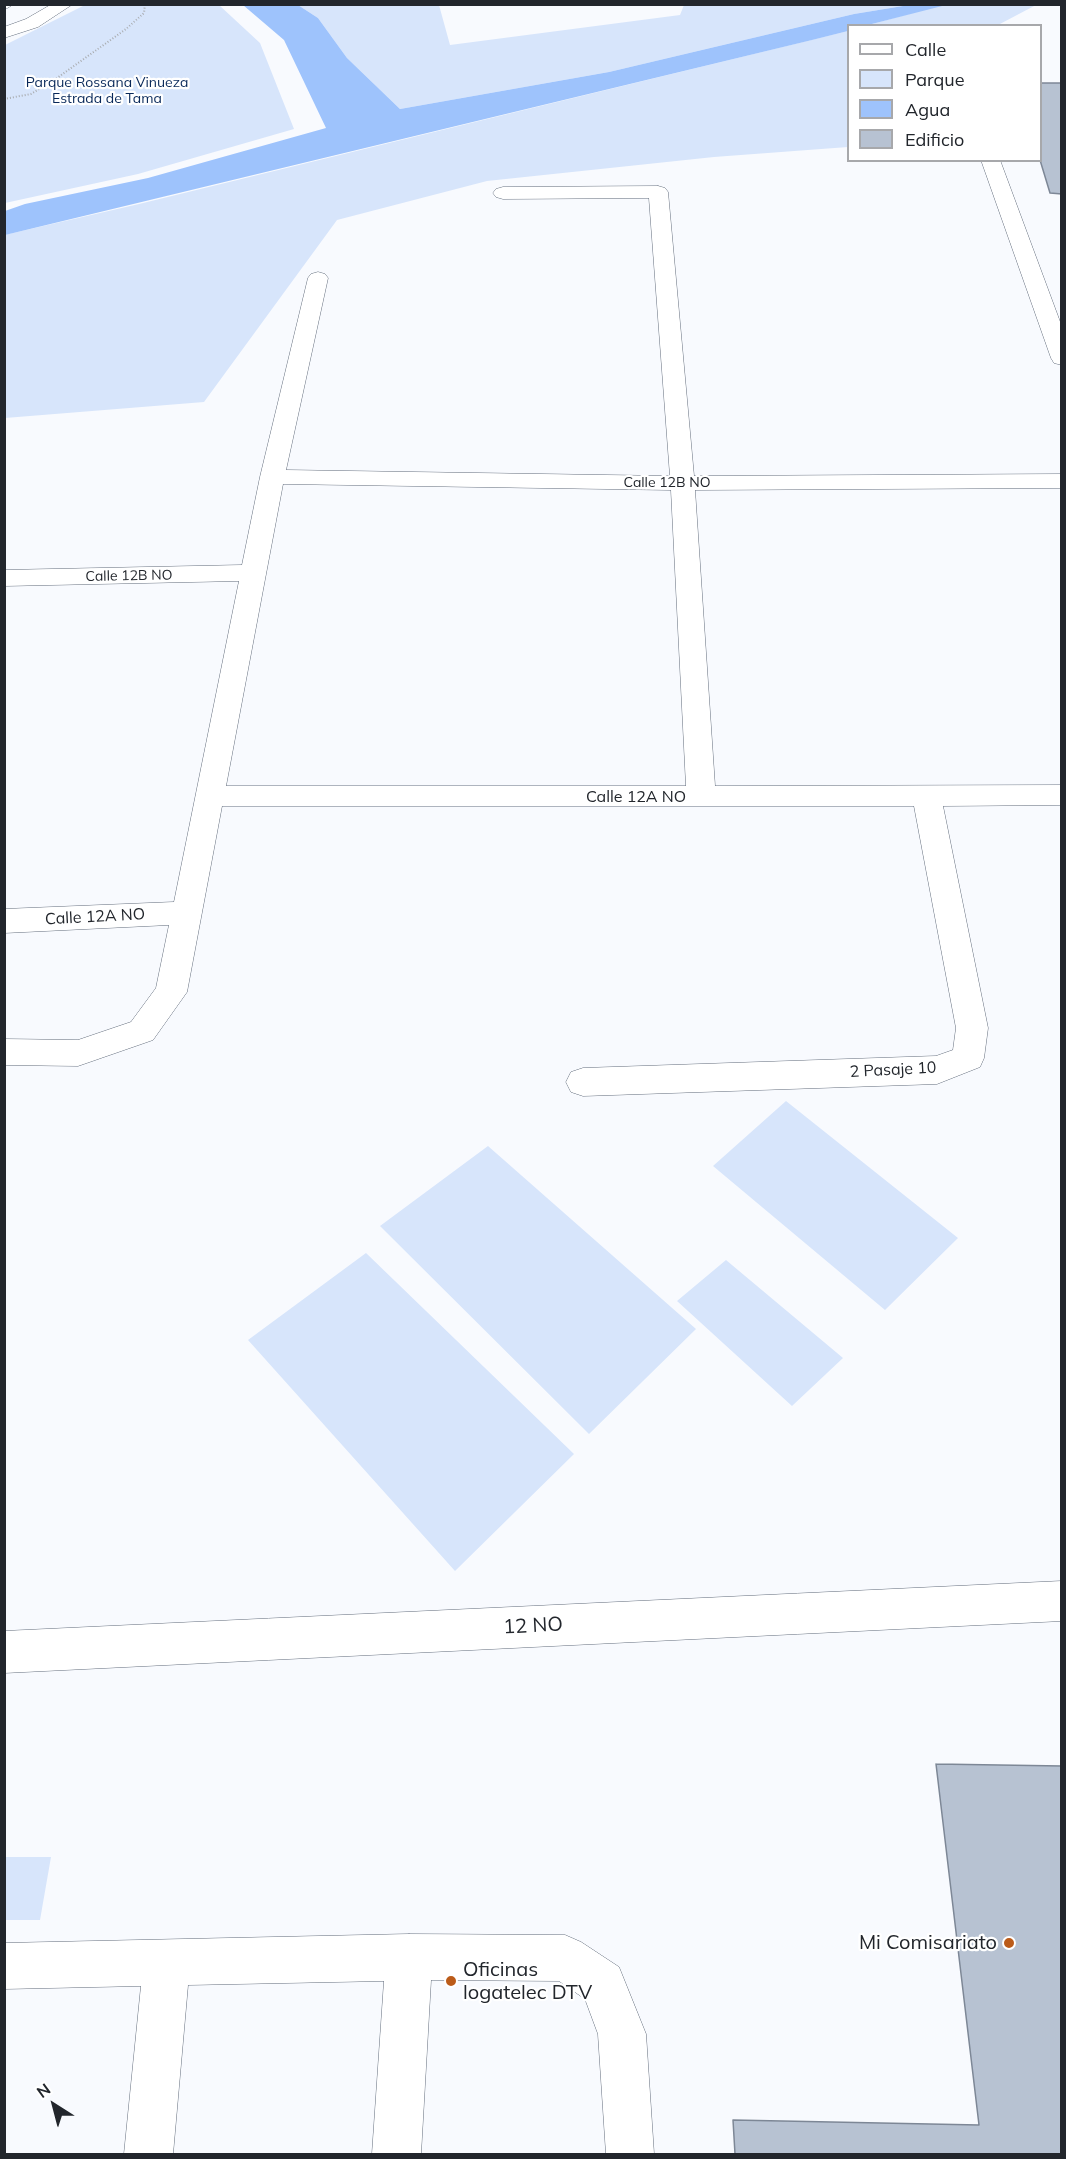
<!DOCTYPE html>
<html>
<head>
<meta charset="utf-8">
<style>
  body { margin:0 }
  #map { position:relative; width:1066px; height:2159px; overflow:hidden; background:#f8fafe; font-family:Mulish,sans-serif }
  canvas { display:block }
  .frame { position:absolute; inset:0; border:6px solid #22262c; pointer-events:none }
  .legend { position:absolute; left:847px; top:24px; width:195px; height:138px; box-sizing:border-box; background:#fff; border:2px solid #a7a8ab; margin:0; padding:8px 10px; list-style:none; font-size:18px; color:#22262c }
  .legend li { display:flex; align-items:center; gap:12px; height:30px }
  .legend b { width:30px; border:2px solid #a7a8ab }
  .north { position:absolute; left:24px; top:2075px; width:60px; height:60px; -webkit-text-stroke:4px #fff; paint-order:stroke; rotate:324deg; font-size:16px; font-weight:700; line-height:24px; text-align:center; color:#22262c }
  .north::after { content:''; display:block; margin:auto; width:21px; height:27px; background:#22262c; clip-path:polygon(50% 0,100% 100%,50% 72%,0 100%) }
</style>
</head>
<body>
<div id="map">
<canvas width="1066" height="2159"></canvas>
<div class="frame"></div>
<ul class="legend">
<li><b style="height:8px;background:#fff"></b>Calle</li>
<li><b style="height:16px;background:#d7e5fb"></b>Parque</li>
<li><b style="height:16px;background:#9ec3fc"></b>Agua</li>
<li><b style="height:16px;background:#b7c2d2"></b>Edificio</li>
</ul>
<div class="north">N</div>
</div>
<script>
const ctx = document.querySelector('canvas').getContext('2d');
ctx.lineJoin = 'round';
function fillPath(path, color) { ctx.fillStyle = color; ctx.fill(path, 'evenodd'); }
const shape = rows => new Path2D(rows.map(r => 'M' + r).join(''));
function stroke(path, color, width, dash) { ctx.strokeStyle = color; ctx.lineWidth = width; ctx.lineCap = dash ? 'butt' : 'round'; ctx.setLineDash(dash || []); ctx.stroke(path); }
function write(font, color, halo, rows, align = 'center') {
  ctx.font = font + ' Mulish,sans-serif'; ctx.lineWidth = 4.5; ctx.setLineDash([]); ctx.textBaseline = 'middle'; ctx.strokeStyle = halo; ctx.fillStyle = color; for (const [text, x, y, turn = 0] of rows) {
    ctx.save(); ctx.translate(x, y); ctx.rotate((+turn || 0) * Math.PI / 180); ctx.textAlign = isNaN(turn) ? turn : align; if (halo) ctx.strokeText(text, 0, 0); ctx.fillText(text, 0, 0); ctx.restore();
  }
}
fillPath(shape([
  [87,4,219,5,260,43,294,129,138,174,5,203,5,45],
  [946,4,1036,4,1036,5,998,25,868,25],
  [298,5,439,5,450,45,680,15,684,5,909,5,854,14,609,72,400,109,347,58,318,18],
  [848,31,848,147,714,157,487,181,337,220,204,402,5,418,4,235,139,204],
  [786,1101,958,1238,885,1310,713,1166],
  [488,1146,696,1329,589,1434,380,1226],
  [366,1253,574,1454,455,1571,248,1340],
  [726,1260,843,1358,792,1406,677,1301],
  [4,1857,51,1857,40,1920,5,1920]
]), '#d7e5fb');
fillPath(shape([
  [243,5,298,5,318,18,347,58,400,109,609,72,854,14,909,5,946,5,868,25,848,26,848,31,812,40,5,235,5,211,25,204,148,178,326,128,284,40]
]), '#9ec3fc');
const building = shape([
  [1040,83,1062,83,1062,194,1050,193,1040,160,1040,83],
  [936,1764,1062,1766,1062,2154,735,2154,733,2120,979,2125,936,1764]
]);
fillPath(building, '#b7c2d2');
stroke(building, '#7d8796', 1.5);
const minor = shape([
  [4,4,14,4,4,10,4,4],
  [52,4,73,4,38,27,4,38,4,27,26,19,52,4],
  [981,160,1000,160,1062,327,1062,365,1054,363,1051,358,981,160],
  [658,186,665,188,668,192,694,476,1062,474,1062,488,695,490,715,786,1062,785,1062,805,943,806,988,1028,984,1058,980,1067,937,1084,583,1096,571,1092,566,1082,571,1072,583,1068,936,1056,953,1050,956,1028,914,806,222,806,187,992,153,1040,78,1066,4,1065,4,1039,78,1040,131,1022,156,988,169,925,4,933,4,909,174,902,239,581,4,586,4,570,242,565,260,477,308,278,311,274,318,272,325,274,328,278,286,470,670,476,649,198,503,199,496,197,493,193,496,189,503,187,658,186],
  [283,484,671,490,686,786,226,786,283,484],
  [1062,1581,1062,1621,4,1673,4,1631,1062,1581],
  [409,1934,565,1935,581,1942,619,1967,646,2034,654,2154,606,2154,598,2034,585,1999,559,1981,431,1980,421,2154,372,2154,384,1981,188,1985,173,2154,124,2154,141,1986,4,1989,4,1943,409,1934]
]);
stroke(minor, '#656f7e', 1);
stroke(shape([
  [4,99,31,94,57,78,126,29,144,13,145,4]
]), '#a9acb0', 2, [1, 2]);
fillPath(minor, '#fff');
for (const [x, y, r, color] of [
  [1009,1943,6,"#bb5b19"],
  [451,1981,6,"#bb5b19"]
]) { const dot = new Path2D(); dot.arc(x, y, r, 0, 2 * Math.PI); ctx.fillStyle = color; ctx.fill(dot); stroke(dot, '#fff', 2); }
write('14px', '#082859', '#fff', [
  ["Parque Rossana Vinueza",107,83],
  ["Estrada de Tama",107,99]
]);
write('14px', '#22262c', '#fff', [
  ["Calle 12B NO",667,483],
  ["Calle 12B NO",129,576,-1]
]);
write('16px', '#22262c', '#fff', [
  ["Calle 12A NO",636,797],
  ["Calle 12A NO",95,917,-3],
  ["2 Pasaje 10",893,1070,-3]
]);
write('20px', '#22262c', '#fff', [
  ["12 NO",533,1626,-3]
]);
write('20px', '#22262c', '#fff', [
  ["Mi Comisariato",997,1943],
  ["Oficinas",463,1970,"left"],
  ["logatelec DTV",463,1993,"left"]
], 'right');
</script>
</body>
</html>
